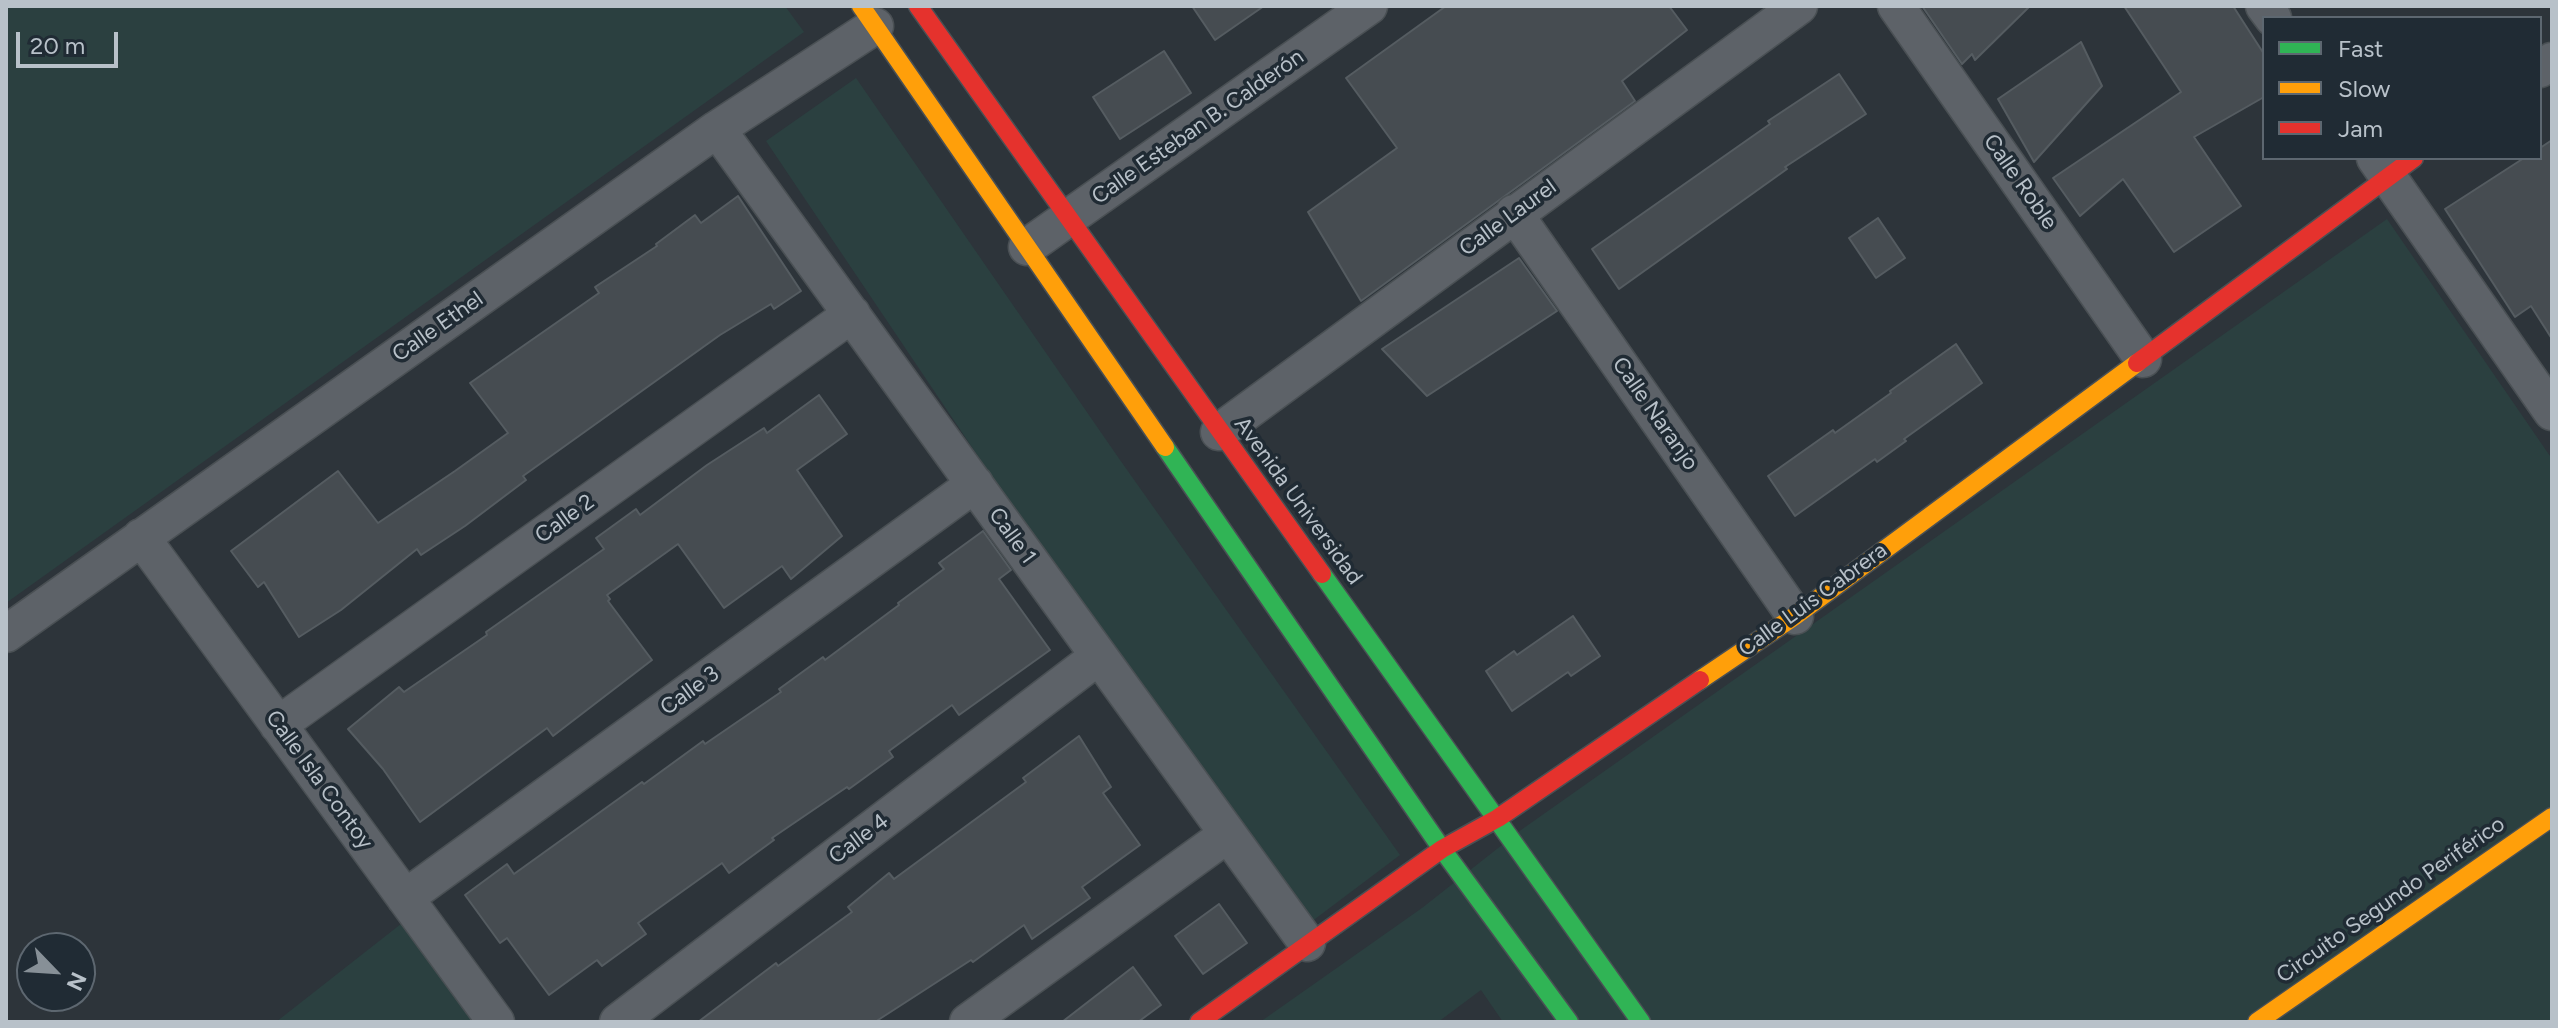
<!DOCTYPE html>
<html>
<head>
<meta charset="utf-8">
<style>
  body { margin:0 }
  #map { position:relative; width:2558px; height:1028px; overflow:hidden; background:#2d343a; font-family:Figtree,sans-serif }
  canvas { display:block }
  .frame { position:absolute; inset:0; border:8px solid #b8c1c9; pointer-events:none }
  .legend { position:absolute; left:2262px; top:16px; width:280px; height:144px; box-sizing:border-box; background:#202b34; border:2px solid #5d6770; margin:0; padding:10px 14px; list-style:none; font-size:24px; color:#b8c1c9 }
  .legend li { display:flex; align-items:center; gap:16px; height:40px }
  .legend b { width:40px; border:2px solid #5d6770 }
  .north { position:absolute; left:16px; top:932px; width:80px; height:80px; box-sizing:border-box; background:#202b34; border:2px solid #5d6770; border-radius:50%; rotate:115deg; font-size:22px; font-weight:700; line-height:32px; text-align:center; color:#b8c1c9 }
  .north::after { content:''; display:block; margin:auto; width:28px; height:36px; background:#879097; clip-path:polygon(50% 0,100% 100%,50% 72%,0 100%) }
  .scale { position:absolute; left:16px; top:32px; width:102px; height:36px; box-sizing:border-box; border:4px solid #b8c1c9; border-top:0; padding-left:10px; font-size:24px; line-height:28px; white-space:nowrap; color:#b8c1c9; -webkit-text-stroke:6px #202b34; paint-order:stroke }
</style>
</head>
<body>
<div id="map">
<canvas width="2558" height="1028"></canvas>
<div class="frame"></div>
<ul class="legend">
<li><b style="height:10px;background:#30b455"></b>Fast</li>
<li><b style="height:10px;background:#ff9f0a"></b>Slow</li>
<li><b style="height:10px;background:#e5322d"></b>Jam</li>
</ul>
<div class="north">N</div>
<div class="scale">20 m</div>
</div>
<script>
const ctx = document.querySelector('canvas').getContext('2d');
ctx.lineJoin = 'round';
function fillPath(path, color) { ctx.fillStyle = color; ctx.fill(path, 'evenodd'); }
const shape = rows => new Path2D(rows.map(r => 'M' + r).join(''));
function stroke(path, color, width, dash) { ctx.strokeStyle = color; ctx.lineWidth = width; ctx.lineCap = dash ? 'butt' : 'round'; ctx.setLineDash(dash || []); ctx.stroke(path); }
function write(font, color, halo, rows, align = 'center') {
  ctx.font = font + ' Figtree,sans-serif'; ctx.lineWidth = 7; ctx.setLineDash([]); ctx.textBaseline = 'middle'; ctx.strokeStyle = halo; ctx.fillStyle = color; for (const [text, x, y, turn = 0] of rows) {
    ctx.save(); ctx.translate(x, y); ctx.rotate((+turn || 0) * Math.PI / 180); ctx.textAlign = isNaN(turn) ? turn : align; if (halo) ctx.strokeText(text, 0, 0); ctx.fillText(text, 0, 0); ctx.restore();
  }
}
fillPath(shape([
  [6,6,785,6,804,32,6,603],
  [856,78,1120,460,1400,855,1311,922,1031,535,766,141],
  [2387,219,2552,459,2552,1022,1503,1022,1481,990,1438,1022,1260,1022,1422,908,1521,830],
  [406,920,480,1022,276,1022]
]), '#2b4040');
const building = shape([
  [1192,6,1264,6,1215,40,1192,6],
  [1446,6,1669,6,1687,30,1622,81,1635,101,1361,301,1308,212,1397,148,1346,78,1446,6],
  [1922,6,2030,6,1975,60,1972,54,1962,64,1922,6],
  [2124,6,2233,6,2264,54,2264,97,2194,137,2241,206,2174,252,2123,179,2080,216,2053,178,2181,92,2124,6],
  [2081,42,2102,86,2034,162,1998,99,2081,42],
  [1164,51,1191,93,1120,139,1093,97,1164,51],
  [1839,74,1866,114,1785,167,1787,169,1619,289,1592,249,1770,124,1768,121,1839,74],
  [2552,140,2552,339,2531,306,2515,317,2445,209,2524,158,2540,158,2540,148,2552,140],
  [738,196,801,291,774,309,771,304,720,335,523,476,526,480,465,526,421,555,417,549,341,610,299,637,264,582,258,587,231,551,338,471,378,523,455,471,508,433,470,383,599,293,595,287,657,246,656,244,695,215,701,223,738,196],
  [1878,218,1905,258,1876,278,1849,238,1878,218],
  [1519,258,1557,311,1427,396,1382,349,1519,258],
  [1956,344,1982,383,1904,439,1906,441,1877,462,1875,459,1795,516,1768,476,1833,430,1835,433,1891,393,1890,391,1956,344],
  [819,395,847,434,797,470,842,536,791,579,782,566,724,608,678,544,607,595,610,599,608,601,652,660,553,736,547,728,420,822,383,769,348,729,399,687,404,692,487,635,486,632,604,549,596,538,636,509,640,515,707,465,764,428,767,433,819,395],
  [983,531,1011,570,999,579,1050,650,959,715,952,705,889,751,893,757,849,789,847,787,772,838,774,840,729,873,722,863,638,923,646,934,602,966,597,960,549,995,507,938,500,943,465,895,507,864,514,874,642,782,644,784,703,741,705,744,781,692,779,689,823,657,825,660,899,605,898,603,944,569,939,563,983,531],
  [1573,616,1600,656,1571,676,1568,672,1512,711,1486,671,1514,651,1517,655,1573,616],
  [1079,736,1111,787,1103,793,1140,845,1082,887,1090,898,1032,939,1024,925,973,962,971,960,875,1022,698,1022,776,963,778,966,852,912,848,907,889,873,894,879,1026,782,1023,778,1079,736],
  [1219,904,1247,943,1203,974,1175,936,1219,904],
  [1133,967,1161,1005,1138,1022,1062,1022,1133,967]
]);
fillPath(building, '#464c51');
stroke(building, '#555c61', 2);
const street = shape([
  [1896,6,2143,359],
  [2264,6,2273,18],
  [2540,69,2552,61],
  [717,129,1307,943],
  [2375,158,2552,412],
  [1514,213,1795,616],
  [1027,247,1369,6],
  [1219,432,1799,6],
  [141,537,496,1022],
  [6,634,717,129,875,26],
  [278,725,852,314],
  [405,898,975,484],
  [618,1022,1099,656],
  [968,1022,1228,834]
]);
const fast = shape([
  [1165,447,1442,849,1569,1022],
  [1322,574,1641,1022]
]);
const slow = shape([
  [861,6,1165,447],
  [1700,680,1795,616,2137,363],
  [2257,1022,2552,817]
]);
const jam = shape([
  [918,6,1322,574],
  [2137,363,2414,158],
  [1199,1022,1442,849,1498,818,1700,680]
]);
stroke(street, '#4a5054', 39);
stroke(fast, '#4a5054', 21);
stroke(slow, '#4a5054', 21);
stroke(jam, '#4a5054', 21);
stroke(street, '#5d6268', 36);
stroke(fast, '#30b455', 18);
stroke(slow, '#ff9f0a', 18);
stroke(jam, '#e5322d', 18);
write('22px', '#b8c1c9', '#202b34', [
  ["Calle Esteban B. Calderón",1198,127,-35],
  ["Calle Roble",2020,182,55],
  ["Calle Laurel",1508,218,-36],
  ["Calle Ethel",438,327,-35],
  ["Calle Naranjo",1655,414,55],
  ["Avenida Universidad",1298,501,54],
  ["Calle 2",565,519,-36],
  ["Calle 1",1012,536,54],
  ["Calle Luis Cabrera",1813,600,-36],
  ["Calle 3",690,691,-36],
  ["Calle Isla Contoy",319,780,54],
  ["Calle 4",859,839,-37],
  ["Circuito Segundo Periférico",2391,900,-35]
]);
</script>
</body>
</html>
